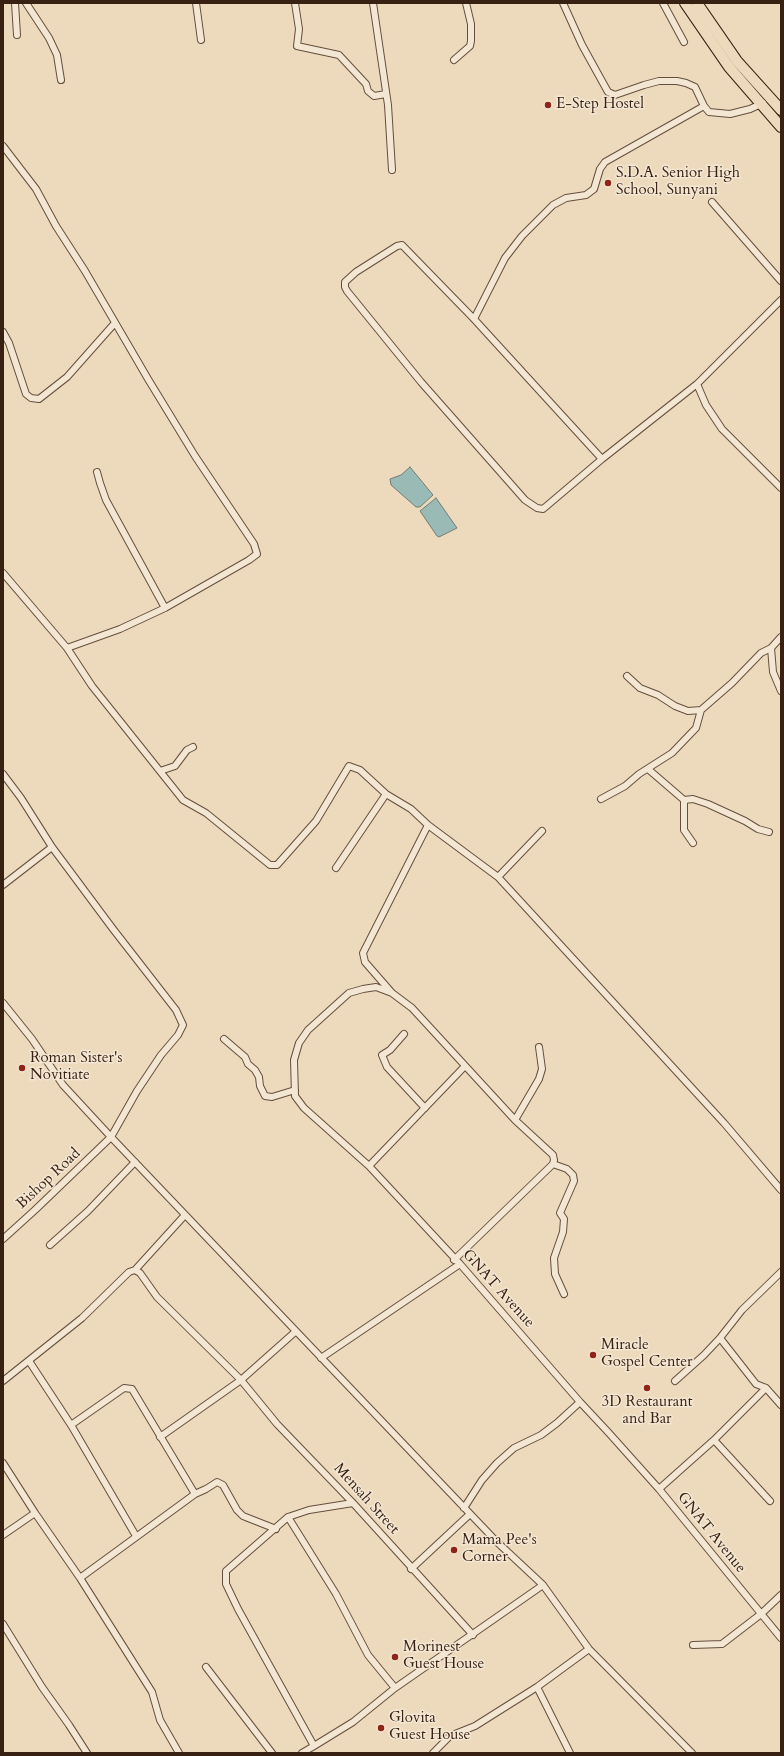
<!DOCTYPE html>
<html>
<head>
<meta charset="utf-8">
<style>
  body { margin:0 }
  #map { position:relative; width:784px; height:1756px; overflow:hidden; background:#eddabd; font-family:Cardo,serif }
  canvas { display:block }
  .frame { position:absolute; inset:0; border:4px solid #382012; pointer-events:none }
</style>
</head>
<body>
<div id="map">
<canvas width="784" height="1756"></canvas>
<div class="frame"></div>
</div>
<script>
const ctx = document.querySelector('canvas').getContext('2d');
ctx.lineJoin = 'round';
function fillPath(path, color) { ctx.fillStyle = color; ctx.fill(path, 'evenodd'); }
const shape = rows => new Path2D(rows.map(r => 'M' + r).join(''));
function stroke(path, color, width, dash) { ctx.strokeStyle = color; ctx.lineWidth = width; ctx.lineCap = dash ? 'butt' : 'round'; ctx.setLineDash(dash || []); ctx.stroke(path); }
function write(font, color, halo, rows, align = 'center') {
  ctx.font = font + ' Cardo,serif'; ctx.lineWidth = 3; ctx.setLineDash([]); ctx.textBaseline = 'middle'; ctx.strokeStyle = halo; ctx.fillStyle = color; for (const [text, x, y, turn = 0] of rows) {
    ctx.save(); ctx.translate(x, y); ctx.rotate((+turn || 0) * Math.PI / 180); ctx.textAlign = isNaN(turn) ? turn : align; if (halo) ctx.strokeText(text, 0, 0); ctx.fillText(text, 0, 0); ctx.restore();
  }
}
const water = shape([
  [410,467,433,495,420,507,416,507,391,485,390,479,401,475,410,467],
  [436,498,457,528,439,537,437,536,420,511,436,498]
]);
fillPath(water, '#9abab6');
stroke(water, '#737c74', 1);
const minor = shape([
  [15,3,17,35],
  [26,3,49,38,57,55,61,80],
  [196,3,201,40],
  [295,3,299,29,297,46,339,55,366,84,368,91,374,96,386,94],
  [373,3,388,105,392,170],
  [563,3,582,45,608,92,615,95,644,85,659,81,677,81,686,83,695,87,704,106,709,112,730,114,750,109,763,103],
  [663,3,684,42],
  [454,60,470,46,471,41,471,24,466,3],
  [3,146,36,189,56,226,85,271,148,379,195,456,254,544,257,554,249,560,165,608,120,629,67,648,3,573],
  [712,202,781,281],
  [781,300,697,384,706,405,722,429,781,488],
  [474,319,505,258,522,236,553,205,566,198,586,195,594,189,600,169,605,162,704,106],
  [3,332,9,343,26,394,31,398,39,399,67,377,114,324],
  [602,459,474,319,402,245,397,246,356,272,345,282,345,287,347,291,421,382,525,500,537,508,543,509,602,459,697,384],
  [97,472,100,483,106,500,165,608],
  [781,637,771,648,773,672,781,691],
  [67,648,92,686,183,800,206,813,270,865,277,865,316,821,349,766,360,770,386,794,411,809,428,825,498,877,724,1123,781,1190],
  [627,676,640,688,658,695,675,706,688,711,701,710],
  [648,769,684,800,684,830,693,843],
  [160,771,175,766,187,750,193,747],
  [3,774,21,798,52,847,113,929,176,1010,183,1025,178,1035,161,1055,137,1091,111,1137,35,1210,3,1239],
  [601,799,625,786,639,774,672,753,696,728,701,710,732,683,761,653,771,648],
  [684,800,693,799,708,804,745,821,758,829,769,832],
  [428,825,363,953,365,962,392,993,412,1008,515,1120,553,1155,554,1160,553,1164,454,1260],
  [336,868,386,794],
  [498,877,542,831],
  [3,885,52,847],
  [392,993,376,987,363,989,349,993,308,1030,299,1043,294,1060,295,1096,304,1108,369,1166,460,1264,580,1402,608,1432,659,1489,781,1638],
  [3,1003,32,1039,63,1085,111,1137,497,1542,543,1585,589,1649,692,1753],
  [404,1034,390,1050,382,1055,387,1067,425,1108],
  [224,1039,245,1057,248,1064,255,1070,259,1077,260,1086,265,1096,272,1097,295,1090],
  [515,1120,539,1079,542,1069,539,1047],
  [553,1164,567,1169,573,1175,574,1181,560,1213,564,1219,563,1232,554,1258,555,1274,564,1294],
  [369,1166,465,1066],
  [50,1245,88,1211,135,1162],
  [135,1270,185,1215],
  [720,1338,756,1384,766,1388,781,1405],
  [321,1358,460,1264],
  [29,1361,71,1425,136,1536],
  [3,1381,82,1318,129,1272,135,1270,140,1273,157,1297,241,1380,277,1424,353,1503,473,1635],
  [675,1381,704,1355,720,1338,742,1310,781,1272],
  [71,1425,124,1388,132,1389,195,1494],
  [160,1437,241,1380,295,1332],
  [714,1440,770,1501],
  [3,1463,35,1513,80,1578,152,1692,160,1720,179,1753],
  [659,1489,714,1440,766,1388],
  [353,1503,309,1510,288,1517,226,1571,226,1584,238,1609,314,1746,353,1722,395,1688,543,1585],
  [464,1508,482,1480,497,1463,514,1448,541,1435,557,1423,580,1402],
  [288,1517,336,1594,368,1655,395,1688],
  [3,1535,35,1513],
  [411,1569,470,1514],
  [80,1578,195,1494,206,1489,217,1482,223,1485,237,1510,243,1516,276,1529],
  [3,1624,42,1687,69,1725,87,1753],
  [693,1645,722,1644,761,1614,781,1595],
  [206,1667,272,1753],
  [537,1687,570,1753],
  [302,1753,314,1746],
  [433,1753,450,1736,475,1726,537,1687,589,1649]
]);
const primary = shape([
  [685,3,729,67,781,127],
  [697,3,737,61,781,110]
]);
stroke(minor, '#654e3d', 8);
stroke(primary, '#382012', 12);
stroke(minor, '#f3e7d4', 6);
stroke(primary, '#eddabd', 10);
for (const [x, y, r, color] of [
  [548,105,4,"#8f2418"],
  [608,183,4,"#8f2418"],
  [22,1068,4,"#8f2418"],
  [593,1355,4,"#8f2418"],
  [647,1388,4,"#8f2418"],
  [454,1550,4,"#8f2418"],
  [395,1657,4,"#8f2418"],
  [381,1728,4,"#8f2418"]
]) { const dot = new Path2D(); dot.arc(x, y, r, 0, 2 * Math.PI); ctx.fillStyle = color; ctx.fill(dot); stroke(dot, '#f3e7d4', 1.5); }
write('15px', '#382012', '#f3e7d4', [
  ["E-Step Hostel",556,105],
  ["S.D.A. Senior High",616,174],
  ["School, Sunyani",616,191],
  ["Roman Sister's",30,1059],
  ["Novitiate",30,1076],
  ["Miracle",601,1346],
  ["Gospel Center",601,1363],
  ["3D Restaurant",647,1403,"center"],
  ["and Bar",647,1420,"center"],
  ["Mama Pee's",462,1541],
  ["Corner",462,1558],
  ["Morinest",403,1648],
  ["Guest House",403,1665],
  ["Glovita",389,1719],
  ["Guest House",389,1736]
], 'left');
write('15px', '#382012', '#f3e7d4', [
  ["Bishop Road",49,1179,-43],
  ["GNAT Avenue",498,1289,48],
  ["Mensah Street",366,1499,48],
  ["GNAT Avenue",711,1533,51]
]);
</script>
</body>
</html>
